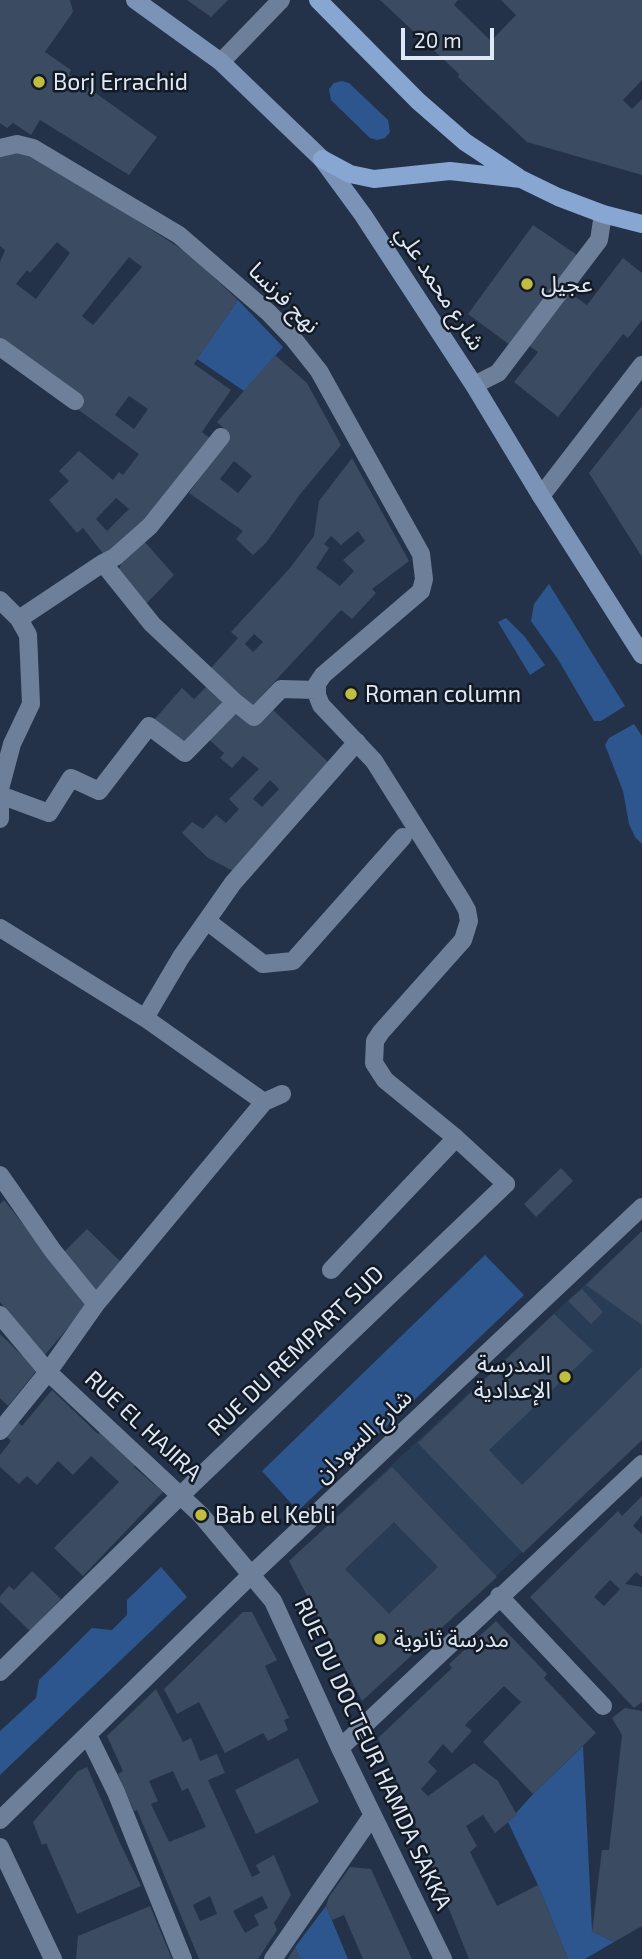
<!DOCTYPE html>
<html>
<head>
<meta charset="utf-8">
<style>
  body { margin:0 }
  #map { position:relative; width:642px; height:1959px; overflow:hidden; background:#233248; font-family:"Exo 2",sans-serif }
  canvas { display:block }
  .scale { position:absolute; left:401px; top:28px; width:93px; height:32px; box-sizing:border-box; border:4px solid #dee8f6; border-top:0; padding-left:9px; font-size:21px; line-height:24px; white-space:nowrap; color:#dee8f6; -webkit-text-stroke:5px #131a23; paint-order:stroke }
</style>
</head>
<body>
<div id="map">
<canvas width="642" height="1959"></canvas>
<div class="scale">20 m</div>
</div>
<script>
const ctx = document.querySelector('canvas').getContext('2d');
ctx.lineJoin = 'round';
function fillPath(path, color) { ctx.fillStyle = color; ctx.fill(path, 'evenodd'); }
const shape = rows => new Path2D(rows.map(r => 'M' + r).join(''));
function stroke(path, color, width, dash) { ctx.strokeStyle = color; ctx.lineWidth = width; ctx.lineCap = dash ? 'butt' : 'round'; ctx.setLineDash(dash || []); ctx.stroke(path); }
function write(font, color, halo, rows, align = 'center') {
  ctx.font = font + ' "Exo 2","Noto Sans Arabic",sans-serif'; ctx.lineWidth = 5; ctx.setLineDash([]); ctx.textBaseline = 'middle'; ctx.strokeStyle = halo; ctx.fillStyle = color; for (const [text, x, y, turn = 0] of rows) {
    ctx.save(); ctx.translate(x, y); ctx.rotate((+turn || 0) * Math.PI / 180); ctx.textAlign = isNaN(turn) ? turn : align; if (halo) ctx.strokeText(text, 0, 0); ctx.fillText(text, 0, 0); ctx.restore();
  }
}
fillPath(shape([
  [642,1231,642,1440,362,1701,289,1561]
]), '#293c56');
fillPath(shape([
  [342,81,349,83,388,120,390,132,385,138,377,140,370,138,331,100,329,89,334,83],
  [238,300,283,347,244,391,197,359],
  [549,584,625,706,601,721,594,721,559,661,531,621,534,604],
  [506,618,525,637,545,665,530,675,498,622],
  [634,724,642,736,642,844,635,837,629,824,623,791,605,745,609,738],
  [485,1255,524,1295,298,1511,262,1471],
  [161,1567,187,1597,0,1775,0,1731,36,1698,39,1680,92,1628,112,1630,127,1615,127,1600],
  [583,1746,592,1931,614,1942,585,1959,568,1959,538,1885,508,1822,533,1794],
  [326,1906,348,1959,300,1959,295,1947]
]), '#2e568e');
fillPath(shape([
  [0,0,70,0,73,12,45,52,71,70,69,74,157,137,129,175,40,120,31,135,13,123,7,128,0,123],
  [187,0,228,0,211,17],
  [380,0,458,0,454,5,491,41,516,15,501,0,642,0,642,80,623,100,632,109,642,99,642,175,527,142,458,77,459,74],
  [17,151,31,152,189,254,238,300,194,364,231,390,202,432,211,439,146,523,105,556,83,528,77,533,49,500,69,481,59,471,79,451,113,480,119,472,123,475,139,454,76,408,83,399,0,338,0,262,5,250,0,246,0,156],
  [57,242,70,253,36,299,16,284,27,270,30,273],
  [129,257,142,267,93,325,82,316],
  [129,396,148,409,134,429,115,415],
  [116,498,129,509,107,531,96,519],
  [533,225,580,257,560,286,587,305,623,258,642,273,642,320,628,338,623,334,558,417,514,382,538,352,519,339,514,348,468,314],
  [275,355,307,383,341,445,301,493,266,543,253,555,236,539,243,531,189,493,230,434,217,422],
  [234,461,252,476,238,493,220,479],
  [642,406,642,557,589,473],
  [352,458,409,561,372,589,376,593,352,619,341,610,252,706,211,668,238,638,231,632,290,568,314,536,319,501],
  [358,531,365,541,343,560,354,571,340,586,316,568,329,548,324,544,331,536,341,545],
  [254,634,263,642,253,652,245,644],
  [144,541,174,575,144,606,118,573,122,561],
  [208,685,227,702,187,741,180,743,154,720,182,688,194,699],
  [271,708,329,763,235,872,208,858,182,833,192,822,203,829,216,815,226,823,239,809,229,799,259,769,243,756,232,768,220,758,224,753,207,738,236,710],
  [270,780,279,789,262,807,253,799],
  [561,1168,573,1181,536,1217,524,1204],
  [4,1200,56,1266,89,1303,43,1357,0,1302,0,1204],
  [87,1229,123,1264,96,1296,62,1254],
  [642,1231,642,1325,586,1285],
  [582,1289,603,1312,591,1324,568,1301],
  [554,1314,593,1351,489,1450,522,1485,642,1367,642,1440,523,1553,418,1443],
  [0,1334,37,1370,8,1406,0,1398],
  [52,1390,98,1434,102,1431,136,1464,134,1467,163,1492,83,1576,54,1548,119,1482,91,1456,73,1475,58,1461,37,1485,27,1476,19,1484,0,1467,0,1455,11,1441,6,1436,18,1422,22,1426],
  [392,1467,497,1577,362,1701,289,1561],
  [394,1522,438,1567,389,1614,345,1569],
  [642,1496,642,1515,633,1526,642,1534,642,1577,636,1572,625,1584,642,1587,642,1702,634,1708,530,1597,618,1511,622,1516],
  [610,1580,620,1589,604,1606,594,1597],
  [32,1571,61,1599,30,1631,0,1602,0,1596,9,1586,14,1590],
  [243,1612,252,1612,277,1660,265,1666,289,1718,284,1720,288,1730,268,1741,263,1733,225,1753,199,1702,177,1714,164,1689],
  [496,1621,547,1674,544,1678,596,1733,533,1794,483,1742,521,1702,504,1686,465,1725,472,1731,452,1753,443,1744,428,1762,437,1771,421,1789,428,1796,474,1763,498,1781,517,1815,495,1833,483,1815,466,1826,477,1846,470,1852,497,1906,538,1885,568,1959,469,1959,407,1804,378,1738,452,1668,449,1664],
  [156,1689,183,1742,191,1738,200,1761,217,1754,225,1773,208,1780,252,1877,260,1873,256,1865,274,1855,291,1895,274,1923,277,1930,258,1959,199,1959,137,1810,134,1811,118,1774,123,1771,107,1736],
  [173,1771,182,1791,188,1788,206,1827,169,1842,151,1804,158,1801,149,1781],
  [210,1896,217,1914,200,1921,193,1905],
  [262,1896,268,1908,254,1915,259,1925,245,1933,233,1911],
  [625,1708,642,1711,642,1926,614,1942,592,1932,602,1850,609,1850,622,1735,612,1718],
  [298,1758,319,1802,256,1834,235,1790],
  [87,1767,120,1843,141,1886,77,1914,46,1843,42,1845,33,1822,78,1771],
  [350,1867,371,1869,412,1959,363,1959,344,1915,332,1920,326,1906,329,1897],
  [150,1906,172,1959,76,1959,78,1936],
  [295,1947,300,1959,288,1959]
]), '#3b4b62');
stroke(shape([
  [474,385,498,373,599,240,603,214],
  [0,1672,181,1495,506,1184]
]), '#6e8099', 18);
stroke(shape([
  [221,62,281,0],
  [0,148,17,144,33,148,179,235,269,313,292,337,319,371,421,554,424,579,421,591,323,675,317,684,317,695,321,705,374,761,462,901,467,910,469,921,463,940,381,1032,375,1041,374,1063,385,1080,456,1138,506,1184],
  [0,347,75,401],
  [541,496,642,365],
  [103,563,152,624,235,702,254,717,281,689,316,690],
  [0,600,19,619,28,635,31,704,12,744,0,789],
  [19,619,103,563,115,557,150,526,221,437],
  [0,795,49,813,71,778,99,791,149,726,185,753,235,702],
  [0,804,0,819],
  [207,921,263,964,293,961,403,837],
  [0,928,145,1018,264,1102,96,1304,48,1372,0,1431],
  [145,1018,181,957,233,883,357,742],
  [264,1102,282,1094],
  [0,1175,53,1251,96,1304],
  [331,1270,456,1138],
  [0,1315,48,1372,201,1515,273,1601,340,1748,443,1959],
  [499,1596,603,1706],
  [88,1735,116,1792,183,1959],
  [340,1748,642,1464],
  [0,1820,251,1575,642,1207],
  [0,1847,53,1959],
  [273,1959,372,1816]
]), '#6e8099', 18);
stroke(shape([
  [135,0,221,62,322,159,363,215,474,385,541,496,642,655]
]), '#7a93b6', 18);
stroke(shape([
  [318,0,418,101,465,142,518,177],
  [322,159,350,174,374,179,450,171,521,179,558,197,603,214,642,224]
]), '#87a6d2', 18);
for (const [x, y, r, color] of [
  [39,82,7,"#c1bd40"],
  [527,284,7,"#c1bd40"],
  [351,694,7,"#c1bd40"],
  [565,1377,7,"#c1bd40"],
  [201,1515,7,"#c1bd40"],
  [380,1639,7,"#c1bd40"]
]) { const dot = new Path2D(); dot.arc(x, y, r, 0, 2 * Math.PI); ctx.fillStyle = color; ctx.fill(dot); stroke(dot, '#131a23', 2.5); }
write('23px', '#dee8f6', '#131a23', [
  ["Borj Errachid",53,82],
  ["عجيل",541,284],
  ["Roman column",365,694],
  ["المدرسة",551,1364,"right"],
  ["الإعدادية",551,1390,"right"],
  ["Bab el Kebli",215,1515],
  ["مدرسة ثانوية",394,1639]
], 'left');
write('23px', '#dee8f6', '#131a23', [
  ["شارع محمد علي",440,288,57],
  ["نهج فرنسا",284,298,45],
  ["RUE DU REMPART SUD",296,1351,-44],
  ["RUE EL HAJIRA",143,1426,43],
  ["شارع السودان",363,1436,-43],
  ["RUE DU DOCTEUR HAMDA SAKKA",373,1754,65]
]);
</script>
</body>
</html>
